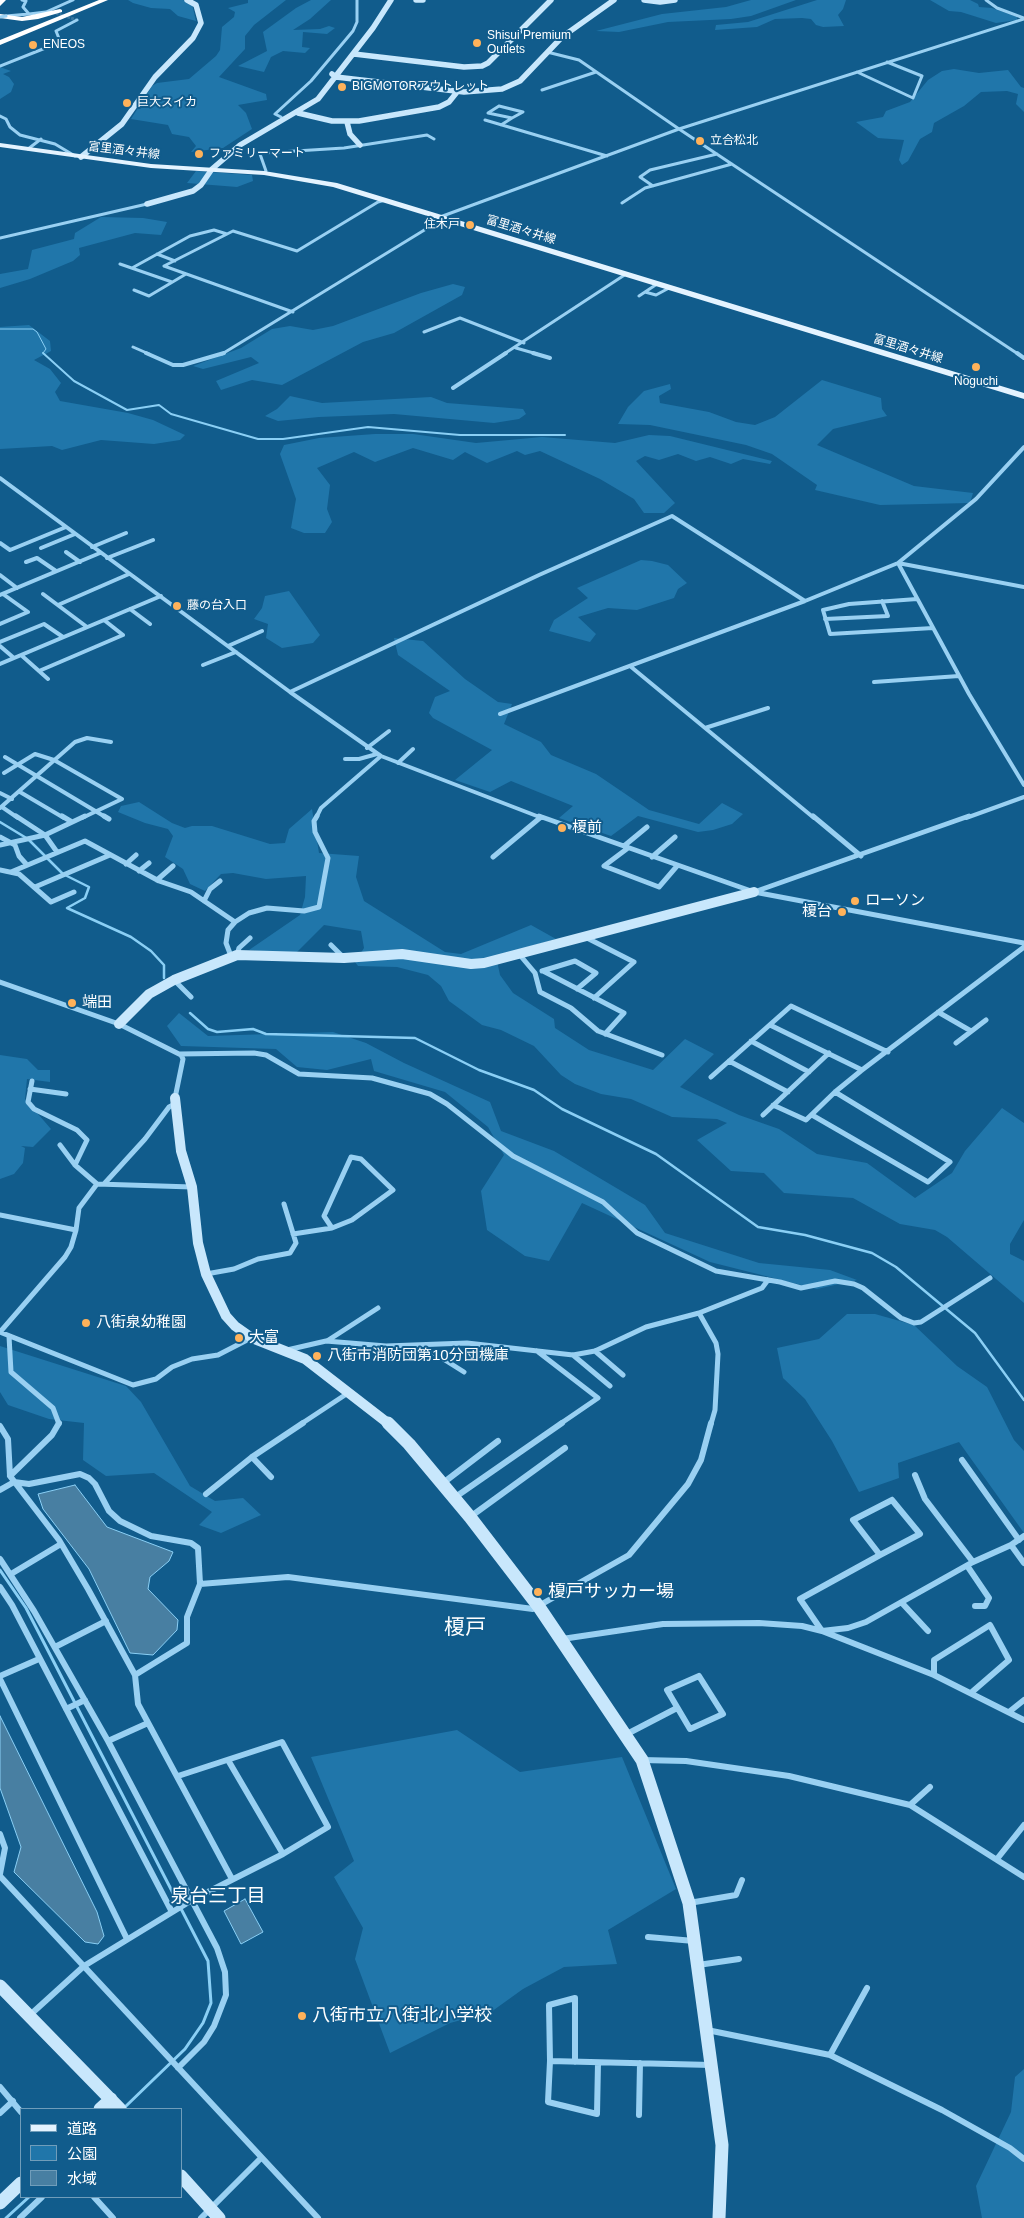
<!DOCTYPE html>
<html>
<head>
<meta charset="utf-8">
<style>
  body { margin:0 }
  #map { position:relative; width:1024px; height:2218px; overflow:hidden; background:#115c8c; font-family:Helvetica,"Noto Sans JP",sans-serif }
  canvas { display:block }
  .legend { position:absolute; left:20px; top:2108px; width:162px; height:90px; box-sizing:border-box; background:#115c8c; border:1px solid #709dba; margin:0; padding:6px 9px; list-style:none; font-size:15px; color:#fff }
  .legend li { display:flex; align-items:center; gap:10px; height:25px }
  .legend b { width:25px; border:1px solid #709dba }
</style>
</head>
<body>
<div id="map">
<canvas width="1024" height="2218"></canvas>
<ul class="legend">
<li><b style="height:6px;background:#e4f3ff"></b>道路</li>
<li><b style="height:14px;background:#2076aa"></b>公園</li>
<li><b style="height:14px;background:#487fa2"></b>水域</li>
</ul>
</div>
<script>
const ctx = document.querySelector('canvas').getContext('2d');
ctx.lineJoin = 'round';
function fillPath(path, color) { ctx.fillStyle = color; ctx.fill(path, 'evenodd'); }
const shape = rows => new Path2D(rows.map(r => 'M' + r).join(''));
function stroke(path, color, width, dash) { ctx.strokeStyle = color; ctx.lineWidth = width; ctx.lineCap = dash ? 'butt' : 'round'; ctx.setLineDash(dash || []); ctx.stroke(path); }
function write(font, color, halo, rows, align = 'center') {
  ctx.font = font + ' Helvetica,"Noto Sans JP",sans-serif'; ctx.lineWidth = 4; ctx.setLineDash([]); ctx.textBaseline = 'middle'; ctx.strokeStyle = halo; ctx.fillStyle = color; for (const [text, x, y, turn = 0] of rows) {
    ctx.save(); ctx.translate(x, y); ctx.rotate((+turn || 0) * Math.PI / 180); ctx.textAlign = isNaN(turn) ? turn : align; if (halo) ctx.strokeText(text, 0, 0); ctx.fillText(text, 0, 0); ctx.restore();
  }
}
fillPath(shape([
  [128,0,183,0,192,4,196,21,178,16,170,9,151,8,133,3],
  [248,0,286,0,254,25,245,36,245,49,219,77,266,94,267,100,238,105,246,113,252,129,223,148,191,152,196,146,189,137,172,134,168,125,131,119,152,86,157,83,189,79,216,56,220,50,222,27,234,17,235,12,228,8,248,3],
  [311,0,331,0,310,19,293,30,320,29,329,26,335,28,327,34,303,32,302,47,310,48,305,53,283,51,271,57,264,72,238,66,267,51,263,32,296,8],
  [751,0,796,0,751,16,731,19,668,22,619,32,596,31,662,14,726,7],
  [817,0,846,0,843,9,838,15,844,26,823,27,816,25,811,19,802,18,775,19,757,27,715,30,716,25,748,22],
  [930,0,970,0,978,4,979,7,992,8,1017,17,1017,20,996,23,961,12,949,11],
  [0,67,11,71,3,74,9,77,14,84,11,92,0,99],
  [954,69,979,73,1008,70,1021,87,1024,88,1024,112,1016,104,1018,94,1007,91,981,92,964,106,934,123,932,132,920,139,908,161,902,165,899,160,904,140,878,138,856,122,883,117,886,111,910,102,928,80,942,71],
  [196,171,252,175,253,181,237,187,187,183],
  [101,217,143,218,167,222,161,235,135,233,79,248,80,255,73,261,30,279,0,288,0,274,28,269,32,250,74,239,75,233],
  [453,284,465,287,462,295,394,333,363,342,282,385,252,380,221,390,216,381,259,363,251,357,203,369,193,366,241,348,272,329,290,326,313,330,333,326,421,293],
  [29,325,50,341,51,351,34,360,50,369,61,383,55,392,60,401,128,413,153,420,185,435,180,440,154,444,101,440,62,450,52,446,0,449,0,327],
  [822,380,881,398,882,409,887,416,833,429,817,445,914,486,973,493,970,503,880,505,815,490,817,485,772,454,746,445,650,425,618,424,628,407,644,391,670,384,671,389,659,396,660,403,709,412,736,422,755,425,775,417],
  [290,396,322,403,431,397,447,403,523,409,526,414,519,419,494,423,394,414,319,417,278,421,265,416,277,409],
  [375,434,413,434,476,443,542,437,615,443,649,435,670,436,772,461,770,464,743,459,731,464,710,457,696,461,678,454,659,460,645,456,636,461,675,503,664,513,644,513,634,499,600,479,540,451,525,455,517,451,487,463,465,452,453,460,413,448,375,462,354,452,317,468,330,485,327,509,332,522,325,533,304,533,291,528,296,499,280,454,284,445,319,438],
  [641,560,652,561,668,565,687,583,678,589,674,598,637,610,608,608,578,617,596,634,590,642,549,631,554,620,588,598,577,588],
  [289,591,320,635,313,643,282,648,266,638,268,624,254,619,262,608,265,596],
  [394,638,423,641,465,679,498,702,512,704,504,724,541,742,551,755,596,774,649,810,699,824,722,803,743,814,732,824,713,830,698,832,638,816,611,836,559,818,573,806,511,781,490,792,455,780,492,750,433,718,429,713,435,697,450,691,398,655],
  [139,802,172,823,185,828,192,826,212,826,270,844,285,843,289,829,312,809,319,853,359,856,356,877,364,901,445,952,461,954,531,925,556,939,496,956,500,975,513,993,554,1019,555,1028,589,1050,653,1070,685,1039,714,1054,680,1087,739,1115,779,1129,817,1154,867,1163,915,1198,952,1173,965,1151,1002,1108,1024,1123,1024,1220,1010,1244,1010,1254,1024,1261,1024,1303,947,1237,935,1230,900,1224,853,1198,784,1193,764,1173,731,1171,697,1140,727,1123,717,1119,672,1117,631,1099,601,1094,575,1084,561,1075,534,1046,501,1030,482,1025,449,1001,441,986,428,975,397,967,358,966,355,962,364,948,361,931,324,925,295,954,249,950,300,915,305,897,306,876,266,879,233,873,221,874,205,891,190,884,183,869,165,857,173,836,168,829,145,823,118,812,121,806],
  [179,1013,208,1036,333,1032,366,1043,404,1063,490,1102,501,1131,554,1151,645,1205,665,1233,759,1263,830,1270,857,1280,817,1289,710,1262,582,1203,549,1261,525,1256,487,1230,481,1191,504,1155,488,1127,445,1092,374,1071,371,1059,327,1070,297,1067,276,1049,181,1046,167,1026],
  [0,1055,27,1059,38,1070,50,1070,50,1082,27,1079,25,1099,51,1129,33,1147,21,1146,25,1148,23,1163,14,1174,0,1179],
  [847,1314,875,1314,914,1325,957,1366,987,1387,1014,1440,1024,1451,1024,1533,959,1442,898,1463,899,1478,859,1492,832,1441,805,1399,783,1378,777,1348,819,1339],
  [0,1346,126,1386,141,1402,190,1486,215,1501,243,1498,261,1515,221,1533,199,1525,212,1512,154,1473,106,1476,83,1460,84,1423,49,1419,8,1405,0,1392],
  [457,1730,520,1772,622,1757,676,1889,608,1930,617,1964,564,1967,523,1989,491,2012,450,2023,390,2053,355,1959,363,1928,334,1877,354,1861,311,1757],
  [1024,2069,1024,2218,982,2218,976,2186,1011,2112,1015,2077]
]), '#2076aa');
const water = shape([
  [75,1485,107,1527,173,1552,169,1561,150,1577,148,1589,178,1620,177,1630,153,1655,130,1653,89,1569,43,1509,38,1494,75,1485],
  [0,1716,97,1912,104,1936,98,1944,85,1942,14,1872,21,1847,0,1788,0,1716],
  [245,1899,263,1932,241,1944,224,1911,245,1899]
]);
fillPath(water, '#487fa2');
stroke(water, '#8acff5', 1);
stroke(shape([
  [0,329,33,329,37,332,46,349,43,353,44,354]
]), '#8acff5', 1);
stroke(shape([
  [43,353,74,381,127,410,159,405,171,414,258,439,283,439,368,427,460,435,565,435]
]), '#8acff5', 2);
stroke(shape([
  [0,822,28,839,63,874,89,887,85,898,67,908,131,937,151,951,164,965,164,978],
  [190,1013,208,1029,217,1032,253,1029,266,1034,415,1038,479,1070,534,1090,562,1109,656,1154,758,1227,805,1235,872,1253,896,1267,975,1333,1024,1400]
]), '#8acff5', 2.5);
stroke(shape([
  [0,1570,26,1608,208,1961,211,2003,203,2023,185,2049,125,2107],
  [6,2218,29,2197]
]), '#8acff5', 3);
stroke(shape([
  [52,12,77,20]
]), '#35749d', 3, [3, 1]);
stroke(shape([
  [22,0,26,1,23,7,29,14,46,12,73,0],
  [986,0,997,8,1024,18],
  [6,16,29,14],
  [547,52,579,60,679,129,1018,354],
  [0,66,58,43,60,41,56,31,77,20],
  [857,72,913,98,922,76,887,62],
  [542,90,596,72],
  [499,106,523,112,512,118,488,113,499,106],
  [0,116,6,119,10,127,20,135,55,144,75,156],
  [281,117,275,114,311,81,353,31,357,22,357,0],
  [485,120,607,156],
  [501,125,512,118],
  [28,149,41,139],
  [264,173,266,171,260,154,263,153,344,148,427,135,434,139],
  [653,186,640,177,650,170,717,154],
  [622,203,645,188,732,164],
  [440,217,679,129,1024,19],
  [0,238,147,204],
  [157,254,175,261],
  [120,264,172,282],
  [164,266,233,231,297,251,378,202,385,200],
  [164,266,293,312],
  [132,268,190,236,214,230,227,234],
  [134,290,149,296,186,274],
  [645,292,656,295,669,288],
  [639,296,657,284],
  [424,332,460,318,524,343],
  [133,347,149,354],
  [516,348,537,354],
  [222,354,444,218],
  [504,354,626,274]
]), '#99d0f2', 3);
stroke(shape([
  [146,353,173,365,183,365,224,353],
  [533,353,550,358],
  [1017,353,1024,358],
  [453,388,506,353],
  [0,478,290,692,381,756,542,818],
  [0,543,10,550,66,527],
  [92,547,126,533],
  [41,548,75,534],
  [66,552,80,562],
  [107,558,153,540],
  [26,562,37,558,56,571],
  [898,563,969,694,1024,785],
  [898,563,1024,587],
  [0,575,17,588],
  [43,594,87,627],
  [0,595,100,553],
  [917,599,849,604,823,610,830,634,933,628],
  [58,605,129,574],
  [130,609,150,624],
  [825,619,888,616,882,601],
  [0,624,28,612,3,594],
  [0,642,44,624,63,637],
  [0,646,14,658],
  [228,646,262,631],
  [21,655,48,679],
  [0,664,161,596],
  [203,665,236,652],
  [630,666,814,818],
  [39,671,123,635,104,620],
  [874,682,959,676],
  [290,692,539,575,672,516,805,601],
  [500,714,805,601,898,563,976,499,1024,447],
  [705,728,768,708],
  [367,748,389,731],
  [5,757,107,818],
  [345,759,359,759,377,754],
  [398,763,413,749],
  [4,773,35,754,54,760,122,799,82,818],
  [20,792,64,818],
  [0,793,12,799],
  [2,807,18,818],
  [0,808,75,742,87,738,111,742],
  [316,818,321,808,381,756],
  [966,818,1024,797]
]), '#99d0f2', 4);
stroke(shape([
  [16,816,45,835,57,852],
  [62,816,72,822],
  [104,816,109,819],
  [539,816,754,892,1024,943],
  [813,816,861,856],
  [0,837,15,845,19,856,27,865],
  [0,845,45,835,85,816],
  [624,846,647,827],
  [628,848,604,866,659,887,677,866],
  [493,857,541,817],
  [652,857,675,837],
  [126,864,136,855],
  [0,870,19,874,51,902,74,892],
  [139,871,149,863],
  [11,872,85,841,159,881,191,892,235,922],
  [157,880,173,866],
  [35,887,110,855],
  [754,892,969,816],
  [204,901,210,889,220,881],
  [585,937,634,962,594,998],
  [331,945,344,958],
  [519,954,535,973,540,992,571,1008,598,1031,662,1055],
  [237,955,239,948,250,938],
  [231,956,226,943,228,930,235,922,249,913,267,908,304,911,319,907,328,858,315,832,314,821,317,816],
  [542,971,575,961,596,973,577,989],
  [543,971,624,1013,605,1034],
  [174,980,191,997],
  [0,982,119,1024,181,1055,183,1059,175,1098],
  [938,1012,971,1031],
  [770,1025,862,1070],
  [751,1041,809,1072],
  [956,1043,986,1020],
  [179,1054,254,1053,266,1055,299,1074,372,1078,430,1094,447,1104,513,1156,603,1202,637,1233,716,1271,780,1282,801,1288,835,1281,854,1284,863,1288,901,1318,914,1323,921,1322,990,1278],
  [729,1061,788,1092],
  [711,1077,791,1006,888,1052],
  [32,1081,28,1102,34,1109,77,1130,87,1140,75,1165],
  [30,1089,66,1094],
  [773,1105,806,1120,835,1092,862,1070,1024,947],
  [763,1115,829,1053],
  [812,1115,928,1182,950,1162,835,1092],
  [60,1145,75,1165,97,1184],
  [351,1157,361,1159,393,1190,352,1220,332,1228,324,1216,351,1157],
  [104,1184,145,1139,169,1107,175,1104],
  [0,1215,76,1230],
  [293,1234,332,1228],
  [206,1274,234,1269,258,1259,290,1253,296,1243,284,1204],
  [699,1313,716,1343,718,1354,715,1410,711,1424],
  [0,1332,65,1257,71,1247,76,1230,79,1208,97,1184,192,1187],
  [0,1332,133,1385,156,1379,172,1367,192,1359,218,1355,251,1338],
  [9,1336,11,1372,53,1408,59,1424],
  [327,1341,378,1308],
  [421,1345,464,1372],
  [287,1350,326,1341,386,1346,467,1343,573,1355,595,1351,646,1327,699,1313,762,1288,768,1280],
  [537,1351,598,1398,560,1424],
  [595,1351,623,1375],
  [573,1355,610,1386],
  [301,1424,348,1393]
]), '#99d0f2', 5);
stroke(shape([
  [0,1426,8,1439,10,1476,59,1540,88,1589,135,1675,138,1704,232,1879],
  [252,1457,271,1477],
  [962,1460,1019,1540],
  [915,1475,925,1499,973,1562],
  [10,1476,52,1435,59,1423],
  [443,1483,498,1441],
  [0,1490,14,1482,29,1484,80,1474,89,1478,95,1484,109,1511,120,1521,151,1536,191,1543,198,1548,200,1584,187,1617,187,1643,135,1675],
  [206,1494,252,1457,303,1423],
  [454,1498,562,1423],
  [892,1500,920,1534,880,1555,853,1520,892,1500],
  [470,1517,565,1448],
  [1011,1545,1024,1563],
  [880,1555,800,1599,822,1631,848,1628,866,1622,973,1562,1011,1545,1024,1536],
  [0,1559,34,1611,108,1741,217,1948,225,1972,226,1995,214,2026,204,2042,178,2068],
  [968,1567,989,1598,985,1606,975,1606],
  [11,1574,61,1544],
  [200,1584,288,1577,533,1609,629,1555,688,1484,701,1460,711,1423],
  [0,1587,12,1605,172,1912],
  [902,1603,928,1631],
  [562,1639,663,1624,759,1623,802,1626,822,1631,934,1675,1024,1720],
  [55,1647,106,1621],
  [934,1675,934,1660,990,1625,1009,1660,972,1692],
  [0,1676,39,1659],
  [699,1676,723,1714,690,1729,667,1690,699,1676],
  [0,1679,127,1939],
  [66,1709,85,1700],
  [1009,1712,1024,1700],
  [627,1734,677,1708],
  [108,1741,148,1723],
  [228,1760,283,1854],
  [642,1760,686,1761,789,1776,910,1805,1024,1877],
  [910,1805,930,1787],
  [0,1834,5,1848,0,1874],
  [997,1859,1024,1825],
  [0,1876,318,2218],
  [689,1903,736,1895,742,1880],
  [648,1937,694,1941],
  [698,1965,739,1959],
  [30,2015,84,1966,192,1900,283,1854,328,1827,282,1742,178,1776],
  [707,2030,830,2055,942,2110,1010,2148,1024,2159],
  [830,2055,867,1988],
  [550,2061,711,2065],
  [575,2062,575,1998,549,2005,550,2061,548,2102,597,2114,598,2063],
  [0,2087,21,2112],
  [0,2113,13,2101],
  [639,2115,640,2063],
  [94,2197,113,2218],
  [20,2218,42,2197],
  [201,2218,261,2158]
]), '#99d0f2', 6);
stroke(shape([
  [416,0,423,0],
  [644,0,660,2,675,0],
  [354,54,464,67,482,66,488,63,551,0],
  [332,74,336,77,464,92,502,89,520,81,562,37,614,0],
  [298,113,332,121,359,121,439,107,449,102,457,92],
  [347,122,350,134,360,145],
  [81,157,122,124,155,77,193,38,201,23,196,5,187,0],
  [147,204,193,191,201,185,212,169,240,145,318,99,373,28,391,0]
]), '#c8e7fc', 5.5);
stroke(shape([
  [119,1024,149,994,174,980,237,955,344,958,402,954,471,964,484,963,754,892],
  [175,1098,181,1151,192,1187,198,1243,206,1274,226,1316,235,1326,252,1338,305,1359,389,1424]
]), '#c8e7fc', 10);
stroke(shape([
  [388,1423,409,1444,470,1517,539,1607,642,1760,689,1903,722,2145,719,2218],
  [0,1986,120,2109],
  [100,2109,111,2099],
  [181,2176,219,2218],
  [0,2203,21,2183]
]), '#c8e7fc', 13);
fillPath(shape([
  [0,143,151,164,264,171,337,183,1024,393,1024,399,333,187,264,175,151,168,0,147,0,143]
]), '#e4f3ff');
fillPath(shape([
  [0,0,6,0,0,6,0,0],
  [99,0,108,0,0,45,0,40,99,0],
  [60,9,62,10,62,12,38,19,22,21,0,18,0,14,22,17,60,9]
]), '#fff');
stroke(shape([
  [0,17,6,16]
]), '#99d0f2', 3);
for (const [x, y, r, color] of [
  [477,43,5,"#ffb25a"],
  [33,45,5,"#ffb25a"],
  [342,87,5,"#ffb25a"],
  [127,103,5,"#ffb25a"],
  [700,141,5,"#ffb25a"],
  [199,154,5,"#ffb25a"],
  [470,225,5,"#ffb25a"],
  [976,367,5,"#ffb25a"],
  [177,606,5,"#ffb25a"],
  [562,828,5,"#ffb25a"],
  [855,901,5,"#ffb25a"],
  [842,912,5,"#ffb25a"],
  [72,1003,5,"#ffb25a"],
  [86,1323,5,"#ffb25a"],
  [239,1338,5,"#ffb25a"],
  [317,1356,5,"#ffb25a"],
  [538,1592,5,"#ffb25a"],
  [302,2016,5,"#ffb25a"]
]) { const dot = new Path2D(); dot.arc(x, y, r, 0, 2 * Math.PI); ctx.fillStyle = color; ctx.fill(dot); stroke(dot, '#115c8c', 2); }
write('12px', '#fff', '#115c8c', [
  ["Shisui Premium",487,36],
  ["Outlets",487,50],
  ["ENEOS",43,45],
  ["BIGMOTORアウトレット",352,87],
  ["巨大スイカ",137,103],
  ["立合松北",710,141],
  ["ファミリーマート",209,154],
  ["住木戸",460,225,"right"],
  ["Noguchi",976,382,"center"],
  ["藤の台入口",187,606]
], 'left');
write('12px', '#fff', '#115c8c', [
  ["富里酒々井線",124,151,7],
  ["富里酒々井線",521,230,17],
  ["富里酒々井線",908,349,17]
]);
write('15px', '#fff', '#115c8c', [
  ["榎前",572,828],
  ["ローソン",865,901],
  ["榎台",832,912,"right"],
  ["端田",82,1003],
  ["八街泉幼稚園",96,1323],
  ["大富",249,1338],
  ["八街市消防団第10分団機庫",327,1356]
], 'left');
write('18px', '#fff', '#115c8c', [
  ["榎戸サッカー場",548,1592],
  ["八街市立八街北小学校",312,2016]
], 'left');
write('19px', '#fff', '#115c8c', [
  ["泉台三丁目",218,1897]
]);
write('21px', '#fff', '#115c8c', [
  ["榎戸",465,1628]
]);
</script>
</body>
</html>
